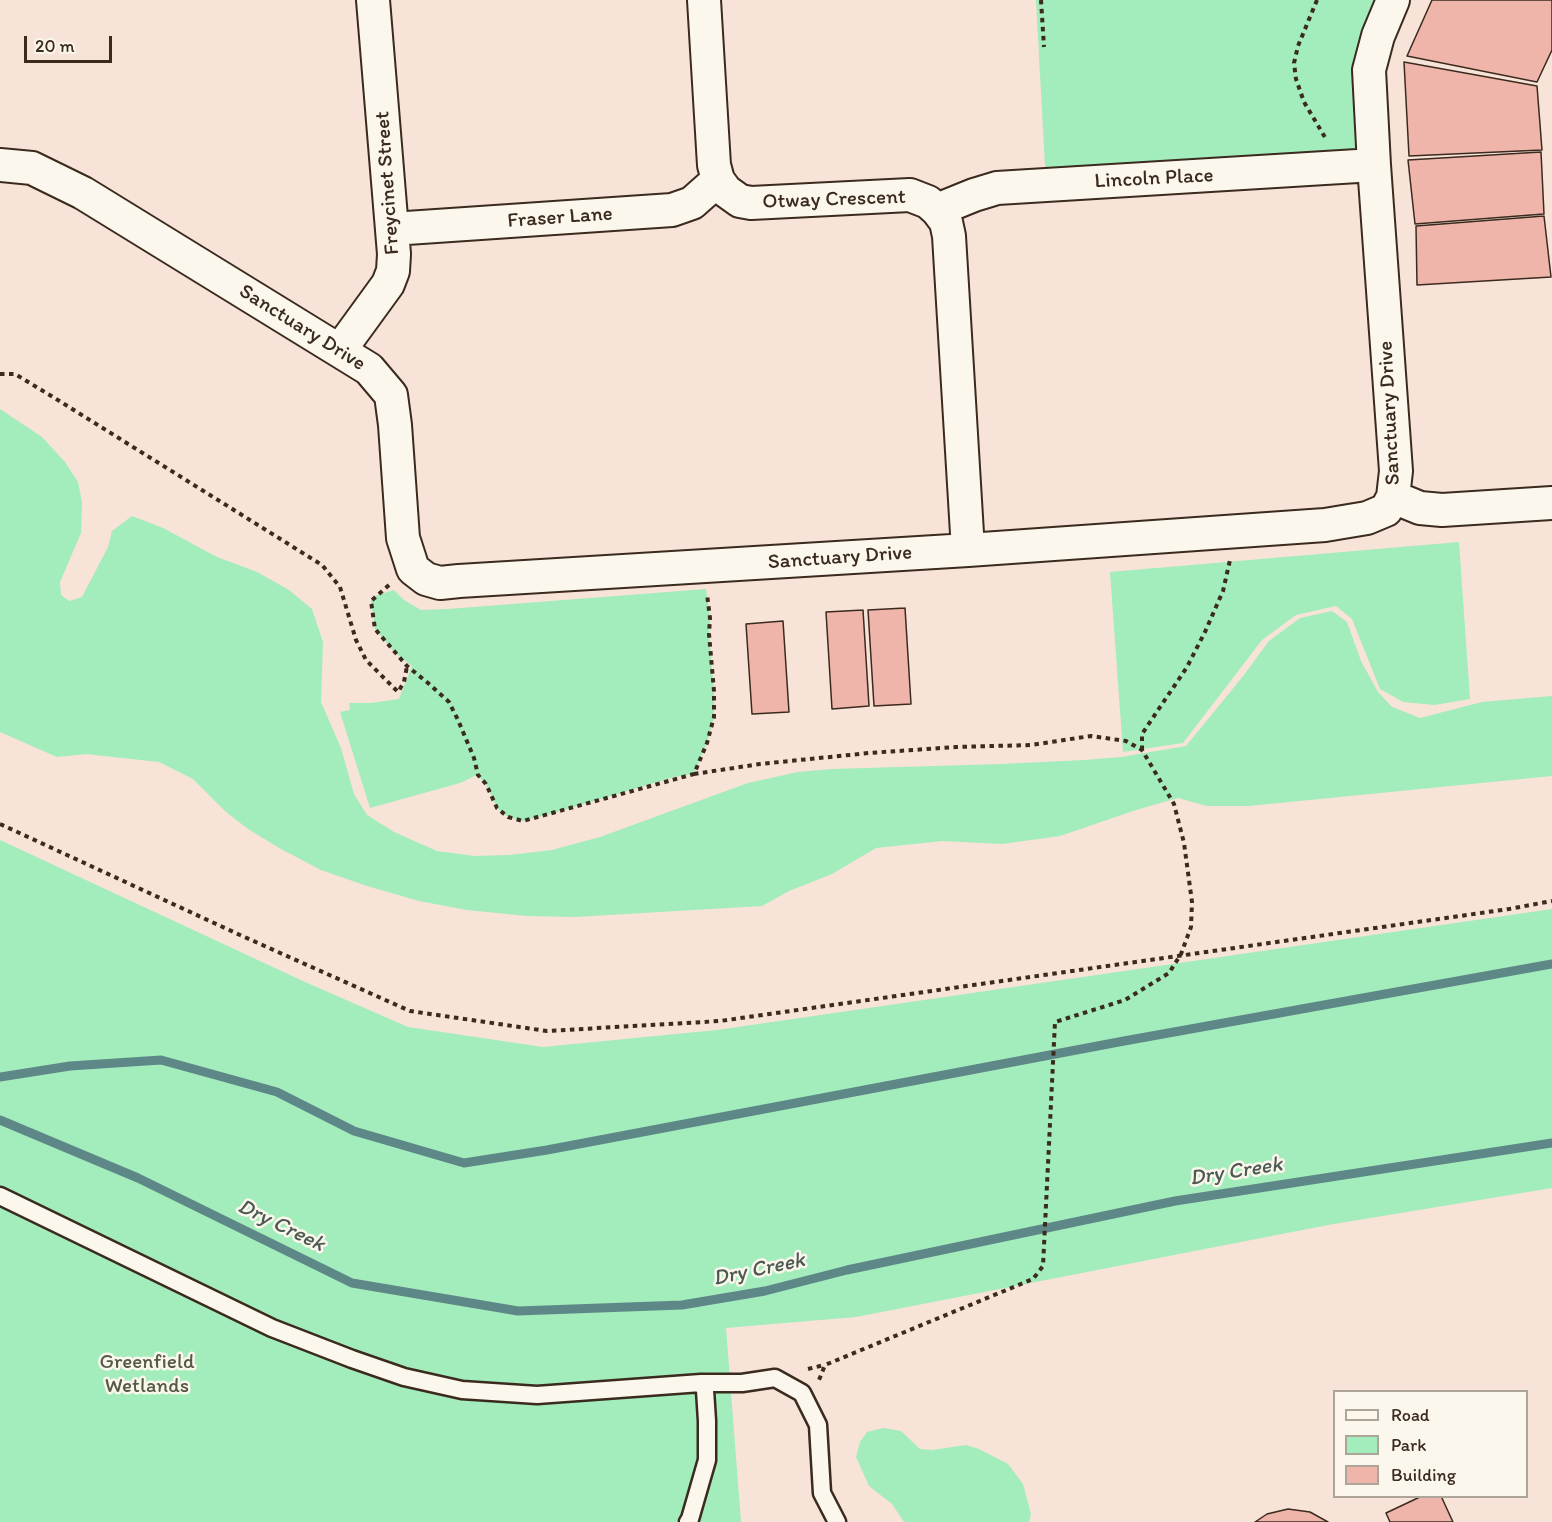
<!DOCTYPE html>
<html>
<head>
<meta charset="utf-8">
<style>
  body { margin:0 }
  #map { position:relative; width:1552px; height:1522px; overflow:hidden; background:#f7e3d8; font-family:Itim,sans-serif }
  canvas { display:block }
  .legend { position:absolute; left:1333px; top:1390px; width:195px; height:108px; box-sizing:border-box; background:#fbf7ec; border:2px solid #aea59a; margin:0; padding:8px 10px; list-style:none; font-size:18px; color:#3b2a1e }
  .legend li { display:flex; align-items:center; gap:12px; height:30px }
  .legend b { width:30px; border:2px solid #aea59a }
  .scale { position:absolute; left:24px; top:36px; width:88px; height:27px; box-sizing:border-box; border:3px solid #3b2a1e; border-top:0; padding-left:8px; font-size:18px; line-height:21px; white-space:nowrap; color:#3b2a1e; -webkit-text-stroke:4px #fbf7ec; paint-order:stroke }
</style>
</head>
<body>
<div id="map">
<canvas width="1552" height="1522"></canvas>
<ul class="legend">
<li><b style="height:8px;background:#fbf7ec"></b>Road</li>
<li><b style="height:16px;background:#a3ecbb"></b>Park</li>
<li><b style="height:16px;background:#efb5ab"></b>Building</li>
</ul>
<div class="scale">20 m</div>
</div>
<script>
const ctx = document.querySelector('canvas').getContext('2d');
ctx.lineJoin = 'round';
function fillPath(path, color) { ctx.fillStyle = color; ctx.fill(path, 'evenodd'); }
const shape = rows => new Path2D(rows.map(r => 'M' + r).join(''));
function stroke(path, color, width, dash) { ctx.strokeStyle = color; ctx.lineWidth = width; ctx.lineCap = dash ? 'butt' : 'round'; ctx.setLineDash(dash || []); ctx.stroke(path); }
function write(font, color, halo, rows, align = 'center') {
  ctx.font = font + ' Itim,sans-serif'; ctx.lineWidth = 5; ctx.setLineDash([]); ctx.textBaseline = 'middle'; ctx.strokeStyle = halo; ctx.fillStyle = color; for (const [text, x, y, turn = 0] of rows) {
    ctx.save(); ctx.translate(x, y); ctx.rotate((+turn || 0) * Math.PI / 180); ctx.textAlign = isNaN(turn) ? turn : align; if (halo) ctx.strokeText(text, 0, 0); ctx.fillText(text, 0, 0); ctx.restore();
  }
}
fillPath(shape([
  [1036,0,1393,0,1374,165,1046,185],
  [0,409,42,437,65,462,78,482,82,502,81,533,60,582,61,595,69,601,82,597,108,547,112,531,132,516,163,528,217,557,257,572,289,590,312,609,323,642,321,702,341,748,354,794,367,815,394,832,437,851,474,856,509,855,552,850,600,837,748,783,798,772,832,769,1002,764,1084,760,1121,757,1186,746,1244,675,1269,641,1300,618,1332,611,1347,622,1361,661,1378,692,1392,707,1420,718,1482,702,1552,696,1552,776,1249,806,1207,806,1178,798,1136,810,1060,836,1002,844,942,841,876,848,832,874,789,891,762,906,575,917,527,916,467,910,419,901,367,886,321,870,281,849,248,829,226,812,193,779,159,762,86,754,57,757,0,732],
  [1459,542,1470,699,1435,705,1403,702,1380,689,1352,619,1336,606,1296,615,1262,640,1183,743,1123,752,1110,572],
  [706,589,710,618,709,634,714,691,714,717,707,743,694,774,674,777,557,812,523,821,508,817,497,808,486,784,477,775,460,783,370,808,340,712,350,710,349,703,371,703,399,699,412,666,394,652,375,629,371,601,377,595,394,590,404,600,421,610,448,609],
  [0,840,305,982,408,1027,543,1047,717,1030,1552,909,1552,1188,1328,1225,856,1317,726,1328,741,1522,0,1522],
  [883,1428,901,1431,920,1449,932,1450,966,1445,979,1449,1008,1464,1023,1484,1031,1514,1029,1522,904,1522,892,1504,869,1486,856,1457,860,1442,867,1432]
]), '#a3ecbb');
stroke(shape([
  [0,1077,70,1066,161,1060,277,1092,354,1131,464,1163,547,1150,1124,1041,1552,964],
  [0,1120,138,1178,352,1283,518,1311,682,1305,765,1291,847,1270,1175,1201,1552,1143]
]), '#5e8888', 9);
const building = shape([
  [1432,0,1552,0,1552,50,1537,82,1407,56,1432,0],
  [1404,62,1537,86,1542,150,1409,156,1404,62],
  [1541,152,1544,214,1415,224,1408,160,1541,152],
  [1544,216,1551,277,1417,285,1416,226,1544,216],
  [905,608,911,704,874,706,868,610,905,608],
  [863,610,869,706,832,709,826,612,863,610],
  [783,621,789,712,752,714,746,624,783,621],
  [1422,1496,1441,1496,1453,1522,1390,1522,1386,1513,1422,1496],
  [1288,1509,1310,1512,1328,1522,1255,1522,1267,1514,1288,1509]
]);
fillPath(building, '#efb5ab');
stroke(building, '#3b2a1e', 1.5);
const lane = shape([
  [0,1196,272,1328,352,1359,404,1377,462,1390,537,1395,701,1383,742,1383,775,1378,802,1393,818,1425,822,1493,837,1522],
  [688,1522,690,1519,707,1460,707,1421,705,1390,701,1383]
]);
const street = shape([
  [704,0,714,165,718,180,726,191,740,201,751,203,910,195,928,202,937,210,946,222,949,236,968,550],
  [0,165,32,168,83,193,369,369,391,395,395,425,403,538,413,569,426,579,440,583,459,581,968,550,1325,525,1367,518,1386,510,1393,497,1396,471,1374,165,1369,70,1378,36,1393,0],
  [937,210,974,195,997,188,1374,165],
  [392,229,672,210,692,203,718,180],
  [340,350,388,284,393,271,394,254,373,0],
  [1393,497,1420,508,1442,510,1552,503]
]);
stroke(lane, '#3b2a1e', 21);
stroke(street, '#3b2a1e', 36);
stroke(shape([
  [1041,0,1044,47],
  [1317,0,1298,46,1294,63,1296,79,1304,102,1326,139],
  [0,374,15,374,53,397,322,565,340,587,356,640,366,660,398,692,404,682,407,666],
  [389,585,371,601,375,629,407,666,428,683,449,702,458,720,474,758,478,775,486,784,497,808,508,817,523,821,694,774,707,743,714,717,714,691,709,634,710,618,707,594],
  [1142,750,1142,734,1187,667,1205,632,1223,591,1230,560],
  [694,774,760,764,869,753,956,747,1031,745,1091,736,1126,741,1142,750,1174,804,1184,843,1192,902,1191,927,1181,954,1169,973,1125,1000,1055,1022,1043,1266,1033,1279,825,1365,819,1380],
  [0,824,240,935,410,1011,547,1031,720,1021,1509,909,1552,901],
  [808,1369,824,1365]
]), '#3b2a1e', 4, [4.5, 4.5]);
stroke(lane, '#fbf7ec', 16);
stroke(street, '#fbf7ec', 32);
write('21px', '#3b2a1e', '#fbf7ec', [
  ["Lincoln Place",1154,179,-3],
  ["Freycinet Street",388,183,-94],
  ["Otway Crescent",834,200,-2],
  ["Fraser Lane",560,218,-4],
  ["Sanctuary Drive",302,328,32],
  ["Sanctuary Drive",1390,413,-93],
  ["Sanctuary Drive",840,558,-4]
]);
write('21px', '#555a45', '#fbf7ec', [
  ["Greenfield",147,1363],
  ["Wetlands",147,1387]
]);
write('italic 22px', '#4d5953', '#fbf7ec', [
  ["Dry Creek",1236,1172,-9],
  ["Dry Creek",281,1226,26],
  ["Dry Creek",759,1270,-12]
]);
</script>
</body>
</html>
